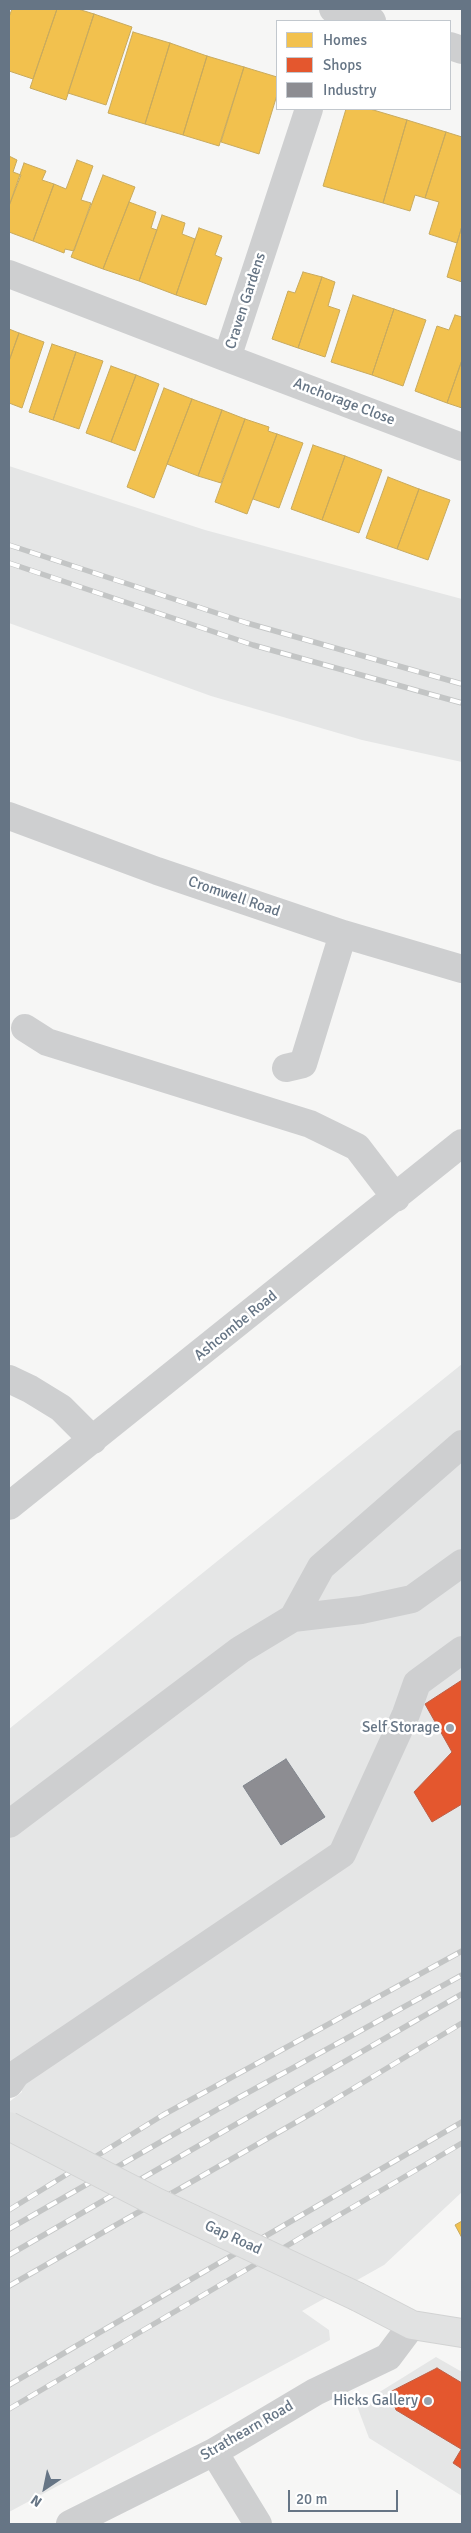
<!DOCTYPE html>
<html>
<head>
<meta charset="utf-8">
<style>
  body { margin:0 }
  #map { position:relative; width:471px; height:2533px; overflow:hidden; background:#f6f6f5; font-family:Signika,sans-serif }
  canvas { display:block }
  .frame { position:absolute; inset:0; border:10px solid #667585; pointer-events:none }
  .legend { position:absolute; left:276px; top:20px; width:175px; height:90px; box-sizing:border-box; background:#fff; border:1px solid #c2c8ce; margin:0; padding:6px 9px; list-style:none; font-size:15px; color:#667585 }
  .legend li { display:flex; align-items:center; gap:10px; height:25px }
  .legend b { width:25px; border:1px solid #c2c8ce }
  .north { position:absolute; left:20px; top:2463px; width:50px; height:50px; -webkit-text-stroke:4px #fff; paint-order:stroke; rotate:214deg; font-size:14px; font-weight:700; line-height:20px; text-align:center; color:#667585 }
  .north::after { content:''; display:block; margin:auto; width:18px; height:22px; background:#667585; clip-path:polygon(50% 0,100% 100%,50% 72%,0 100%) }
  .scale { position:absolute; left:288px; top:2490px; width:110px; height:22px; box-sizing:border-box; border:2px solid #667585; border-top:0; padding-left:6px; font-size:15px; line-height:18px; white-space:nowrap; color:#667585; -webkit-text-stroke:4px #fff; paint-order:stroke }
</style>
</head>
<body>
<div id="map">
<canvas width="471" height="2533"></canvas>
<div class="frame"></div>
<ul class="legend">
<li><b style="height:14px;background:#f2c14e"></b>Homes</li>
<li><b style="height:14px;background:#e4572e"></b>Shops</li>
<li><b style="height:14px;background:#8d8d92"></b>Industry</li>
</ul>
<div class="north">N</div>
<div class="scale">20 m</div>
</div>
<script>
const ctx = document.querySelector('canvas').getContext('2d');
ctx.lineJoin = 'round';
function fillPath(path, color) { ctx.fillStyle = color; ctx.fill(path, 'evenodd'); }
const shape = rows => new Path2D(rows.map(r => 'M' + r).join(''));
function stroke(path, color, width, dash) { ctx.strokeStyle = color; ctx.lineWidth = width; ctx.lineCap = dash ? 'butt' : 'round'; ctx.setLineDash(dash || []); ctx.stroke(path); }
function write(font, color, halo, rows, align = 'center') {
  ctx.font = font + ' Signika,sans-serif'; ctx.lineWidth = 5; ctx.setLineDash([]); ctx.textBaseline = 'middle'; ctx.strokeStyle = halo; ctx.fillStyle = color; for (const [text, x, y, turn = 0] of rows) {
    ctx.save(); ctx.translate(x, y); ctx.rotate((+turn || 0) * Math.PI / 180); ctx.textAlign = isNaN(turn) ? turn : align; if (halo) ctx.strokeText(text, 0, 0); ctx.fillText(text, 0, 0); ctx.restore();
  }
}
fillPath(shape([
  [9,466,205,530,462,599,462,762,362,740,211,696,9,623],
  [462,1364,462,2192,384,2265,302,2311,329,2330,330,2340,9,2512,9,2102,22,2092,16,2074,9,2070,9,1729],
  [436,2357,462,2372,462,2496,369,2438,357,2406]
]), '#e5e6e6');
const homes = shape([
  [12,9,57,9,33,79,9,71,9,17,12,9],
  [57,9,78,9,94,14,66,100,30,88,57,9],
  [94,14,132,27,106,105,68,93,94,14],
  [133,32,170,43,145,124,108,113,133,32],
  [170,43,207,56,183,135,145,124,170,43],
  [207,56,244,67,219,146,183,135,207,56],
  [244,67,277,77,277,95,259,154,221,142,244,67],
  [346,109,370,109,407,120,383,203,323,186,346,109],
  [407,120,446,132,425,198,415,195,410,211,383,203,407,120],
  [446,132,462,137,462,226,457,243,429,234,439,202,425,198,446,132],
  [9,156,17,160,13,172,21,175,9,206,9,156],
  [77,160,93,166,81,200,91,203,74,251,65,249,64,253,33,241,54,184,66,189,77,160],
  [24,163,46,171,42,180,54,184,33,241,9,232,9,206,24,163],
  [103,175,135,187,103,269,71,257,103,175],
  [129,202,156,212,151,228,157,230,139,281,103,269,129,202],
  [162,215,185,223,182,234,195,239,176,295,139,281,162,215],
  [462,226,462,282,447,277,462,226],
  [199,228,222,236,215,255,222,258,206,305,176,295,199,228],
  [303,272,322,277,298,348,272,339,288,291,295,293,303,272],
  [322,277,335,282,328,306,340,310,325,357,298,348,322,277],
  [353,295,394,309,372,375,331,362,353,295],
  [394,309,426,320,403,386,372,375,394,309],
  [455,315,462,317,462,360,447,403,415,391,437,326,449,330,455,315],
  [9,329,19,333,9,361,9,329],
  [19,333,44,342,22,408,9,403,9,361,19,333],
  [52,344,76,352,53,420,29,412,52,344],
  [76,352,103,361,79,429,53,420,76,352],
  [462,360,462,408,447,403,462,360],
  [111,366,136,375,111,442,86,433,111,366],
  [136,375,159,384,135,451,111,442,136,375],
  [164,388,192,399,154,498,127,487,164,388],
  [192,399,222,410,198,476,167,464,192,399],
  [222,410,245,419,221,483,198,476,222,410],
  [245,419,269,427,268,431,277,434,247,514,215,502,245,419],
  [277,434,303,443,279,508,253,499,277,434],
  [313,445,345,456,322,520,291,509,313,445],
  [345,456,382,470,359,533,322,520,345,456],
  [388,477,419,489,397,549,366,538,388,477],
  [419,489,450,500,428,560,397,549,419,489],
  [462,2221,462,2238,455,2225,462,2221]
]);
fillPath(homes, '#f2c14e');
stroke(homes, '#c8aa5e', 1);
const shops = shape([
  [462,1680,462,1804,432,1822,414,1792,452,1752,425,1704,462,1680],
  [437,2368,462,2383,461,2449,396,2410,390,2392,437,2368],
  [462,2448,462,2469,453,2463,462,2448]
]);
fillPath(shops, '#e4572e');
stroke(shops, '#be6048', 1);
const industry = shape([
  [286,1759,325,1817,281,1845,243,1786,286,1759]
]);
fillPath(industry, '#8d8d92');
stroke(industry, '#81868e', 1);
const major = shape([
  [358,2297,412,2325,462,2333]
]);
stroke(major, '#d2d3d3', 30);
stroke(shape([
  [333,9,372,21],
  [450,46,462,50],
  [9,274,227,358,309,109],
  [227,358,462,447],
  [9,816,157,871,343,934,462,969],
  [25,1028,47,1042,310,1124,357,1147,396,1198],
  [286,1068,303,1064,343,934],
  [9,1379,30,1389,61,1408,93,1440],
  [9,1506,462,1143],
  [293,1618,321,1567,462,1444],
  [9,1824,240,1650,293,1618,361,1610,412,1599,462,1563],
  [9,2084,16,2074,342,1854,406,1714,417,1683,462,1650],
  [214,2452,258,2524],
  [70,2524,214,2452,315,2392,388,2357,412,2325]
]), '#cecfd0', 28);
stroke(major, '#e1e2e2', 28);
const rail = shape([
  [9,545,247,623,462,684],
  [9,563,253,645,462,703],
  [9,2210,163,2115,462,1951],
  [9,2229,218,2109,462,1975],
  [9,2255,462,1994],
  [9,2286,314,2112,462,2023],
  [9,2385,462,2122],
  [9,2409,462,2143]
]);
stroke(rail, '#c3c5c5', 5.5);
stroke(rail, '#fff', 4, [11]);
const majorBridge = shape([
  [9,2126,156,2202,358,2297]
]);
stroke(majorBridge, '#d2d3d3', 30, []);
stroke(majorBridge, '#e1e2e2', 28);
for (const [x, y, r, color] of [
  [450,1728,5,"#98a2ac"],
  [428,2401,5,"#98a2ac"]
]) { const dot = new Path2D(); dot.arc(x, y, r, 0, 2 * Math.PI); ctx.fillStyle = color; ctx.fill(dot); stroke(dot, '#fff', 2); }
write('15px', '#667585', '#fff', [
  ["Craven Gardens",246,301,-72],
  ["Anchorage Close",344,402,21],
  ["Cromwell Road",234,897,19],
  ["Ashcombe Road",236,1326,-39],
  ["Gap Road",233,2238,25],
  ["Strathearn Road",247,2431,-30]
]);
write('15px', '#667585', '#fff', [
  ["Self Storage",440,1728],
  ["Hicks Gallery",418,2401]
], 'right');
</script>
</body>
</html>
